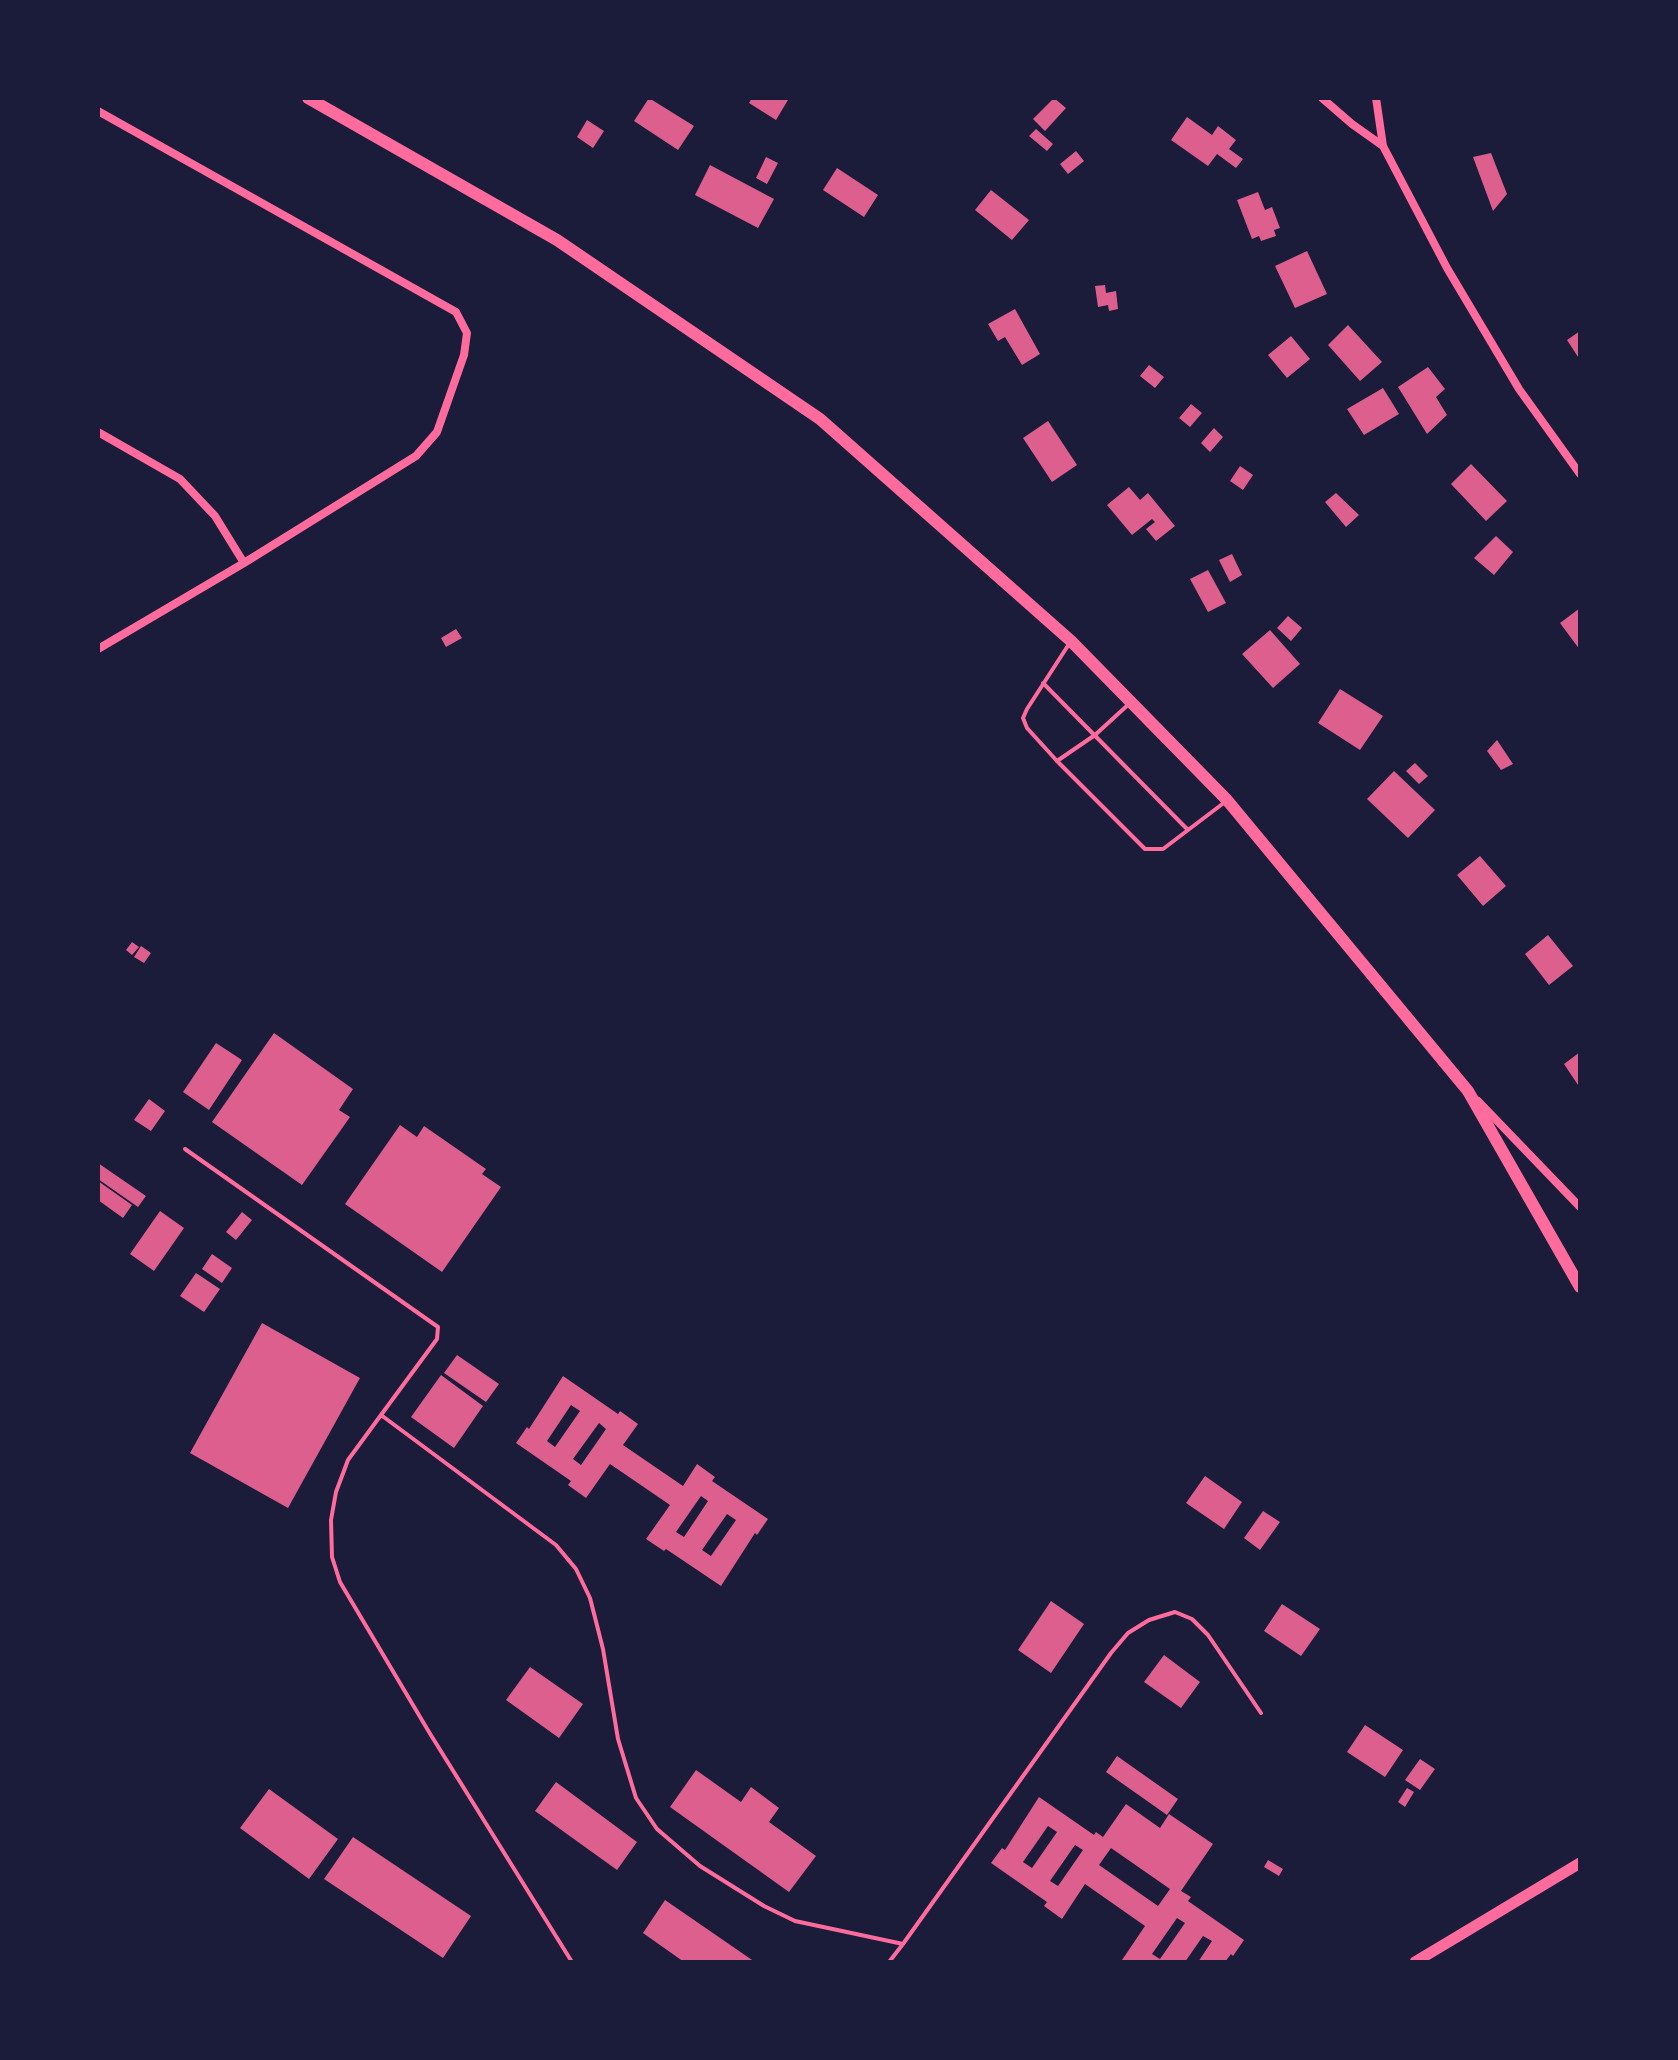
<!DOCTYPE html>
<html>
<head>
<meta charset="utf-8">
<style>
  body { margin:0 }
  #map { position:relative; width:1678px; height:2060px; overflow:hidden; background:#1b1b3a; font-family:Overpass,sans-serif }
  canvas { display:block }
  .frame { position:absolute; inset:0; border:100px solid #1b1b3a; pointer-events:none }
</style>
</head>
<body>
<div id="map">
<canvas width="1678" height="2060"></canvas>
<div class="frame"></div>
</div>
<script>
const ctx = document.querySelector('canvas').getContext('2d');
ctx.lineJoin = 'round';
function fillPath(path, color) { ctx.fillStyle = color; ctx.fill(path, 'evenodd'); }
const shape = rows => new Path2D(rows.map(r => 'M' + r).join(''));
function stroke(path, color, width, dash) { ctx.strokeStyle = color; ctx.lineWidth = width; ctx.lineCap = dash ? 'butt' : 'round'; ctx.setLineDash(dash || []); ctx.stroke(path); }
fillPath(shape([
  [649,98,694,126,678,150,634,121],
  [752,98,785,98,788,100,776,120,749,103],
  [1054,98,1066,108,1045,131,1033,119],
  [1187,117,1212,135,1218,126,1236,140,1229,149,1243,159,1236,168,1217,154,1208,166,1171,140],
  [587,120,604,131,593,148,577,137],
  [1036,129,1053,144,1047,151,1029,136],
  [1076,151,1084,161,1068,174,1060,164],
  [1491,153,1507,194,1493,211,1473,157],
  [766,157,778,163,767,184,756,178],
  [710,165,774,199,758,228,695,195],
  [837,168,878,195,864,217,823,190],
  [991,190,1029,220,1012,240,975,210],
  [1258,192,1265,210,1272,207,1280,228,1274,230,1276,236,1261,241,1259,236,1252,239,1237,200],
  [1307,251,1327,294,1295,308,1275,266],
  [1105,285,1106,293,1116,291,1118,309,1109,311,1108,305,1098,307,1095,286],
  [1015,309,1040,354,1022,365,1005,337,998,341,988,324],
  [1348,325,1382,362,1360,381,1328,345],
  [1580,331,1580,360,1567,340],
  [1291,336,1310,359,1287,378,1268,355],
  [1149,365,1164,377,1155,388,1140,376],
  [1428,367,1445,389,1436,397,1447,415,1427,434,1398,387],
  [1383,388,1399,414,1364,435,1347,409],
  [1191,404,1202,413,1190,427,1179,418],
  [1048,421,1077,465,1052,482,1023,438],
  [1214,428,1223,437,1210,452,1201,443],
  [1471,464,1507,501,1486,521,1451,484],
  [1240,466,1253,475,1243,490,1230,481],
  [1129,487,1140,500,1148,493,1175,526,1156,541,1146,529,1155,522,1152,519,1132,535,1107,505],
  [1336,493,1359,515,1346,527,1325,502],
  [1496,536,1513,552,1494,575,1474,558],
  [1232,554,1242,575,1230,582,1219,560],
  [1208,570,1226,603,1208,612,1190,579],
  [1580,608,1580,650,1560,623],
  [1288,616,1302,628,1291,641,1277,628],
  [456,629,462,638,446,647,441,638],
  [1270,630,1300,664,1273,688,1242,654],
  [1340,689,1383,716,1360,750,1318,723],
  [1497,740,1513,764,1501,770,1487,751],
  [1415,763,1428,776,1419,784,1406,771],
  [1394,771,1435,810,1408,838,1367,799],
  [1480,856,1506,886,1483,906,1457,875],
  [1548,935,1573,966,1549,985,1525,954],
  [132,942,139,947,132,955,126,950],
  [141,946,151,953,144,963,134,957],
  [274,1033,353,1089,339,1110,350,1117,302,1185,212,1122],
  [216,1043,242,1060,209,1110,183,1092],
  [1580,1052,1580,1088,1564,1064],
  [149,1099,165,1111,151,1131,134,1120],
  [400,1125,417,1137,424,1126,486,1169,482,1174,501,1187,442,1272,345,1204],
  [98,1163,146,1196,138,1207,98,1179],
  [98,1181,132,1205,123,1218,98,1200],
  [160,1211,184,1228,154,1271,130,1254],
  [242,1212,252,1220,236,1240,226,1232],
  [212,1254,232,1268,222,1283,202,1269],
  [196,1273,220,1289,204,1312,180,1296],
  [262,1323,360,1378,288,1508,190,1453],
  [457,1355,499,1384,486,1402,444,1373],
  [441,1375,483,1406,454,1448,411,1417],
  [563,1376,618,1414,620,1411,638,1424,623,1445,683,1486,697,1464,715,1477,712,1481,768,1519,757,1535,755,1533,721,1586,666,1549,664,1551,646,1539,670,1505,610,1464,586,1498,568,1485,571,1481,516,1443,527,1427,529,1429],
  [571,1405,580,1411,555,1447,547,1441],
  [599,1423,606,1429,581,1465,573,1459],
  [701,1496,708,1501,684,1537,676,1532],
  [727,1514,736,1520,711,1556,702,1550],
  [1205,1476,1242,1502,1224,1529,1186,1503],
  [1263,1511,1280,1522,1260,1550,1244,1538],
  [1051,1601,1084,1624,1051,1673,1018,1650],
  [1282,1604,1320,1629,1301,1656,1264,1631],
  [1164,1655,1200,1682,1181,1708,1144,1682],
  [530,1667,583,1704,559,1738,506,1700],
  [1365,1725,1403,1750,1385,1777,1347,1752],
  [1117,1756,1178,1799,1167,1815,1106,1772],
  [1420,1759,1435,1769,1420,1790,1405,1780],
  [696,1770,741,1802,751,1787,779,1808,769,1822,816,1856,789,1892,670,1807],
  [556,1782,637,1842,617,1870,535,1811],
  [1407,1788,1414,1792,1405,1807,1398,1802],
  [269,1789,338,1839,309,1879,240,1828],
  [1039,1797,1094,1835,1096,1832,1103,1837,1126,1804,1160,1828,1169,1814,1213,1844,1181,1891,1191,1897,1188,1901,1244,1940,1233,1956,1231,1954,1225,1962,1198,1962,1212,1941,1203,1936,1185,1962,1125,1962,1122,1960,1145,1926,1085,1884,1062,1919,1044,1906,1047,1902,991,1863,1002,1848,1005,1850],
  [1048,1826,1057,1832,1032,1868,1023,1862],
  [1075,1845,1083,1850,1058,1886,1050,1881],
  [1111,1848,1170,1889,1158,1906,1099,1865],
  [1177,1918,1185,1923,1160,1959,1152,1954],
  [353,1837,471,1916,443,1958,324,1879],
  [1268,1860,1283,1869,1279,1876,1264,1867],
  [665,1900,755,1962,684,1962,643,1933]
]), '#dd5f8e');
stroke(shape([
  [1069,644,1027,709,1023,718,1027,728,1057,761,1145,849,1163,849,1225,802],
  [1043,683,1187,829],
  [1057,761,1095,735,1130,703],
  [185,1149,438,1327,437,1339,381,1415],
  [903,1944,1111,1653,1128,1633,1149,1620,1175,1612,1192,1619,1208,1635,1261,1713],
  [572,1962,429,1732,340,1582,332,1557,331,1520,336,1492,348,1460,381,1415,556,1545,576,1569,590,1598,603,1649,618,1739,636,1798,657,1829,700,1866,764,1906,795,1921,903,1944,889,1962]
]), '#ff6b9d', 4);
stroke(shape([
  [1322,98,1352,124,1383,146],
  [1376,98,1383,146,1447,268,1519,389,1580,474],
  [98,111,456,312,467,333,464,355,437,432,416,456,244,563,98,649],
  [98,432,180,479,215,516,244,563],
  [1478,1101,1580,1207]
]), '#ff6b9d', 8);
stroke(shape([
  [1415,1962,1580,1863]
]), '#ff6b9d', 11);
stroke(shape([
  [308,98,557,240,820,419,1071,641,1227,800,1468,1091,1580,1287]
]), '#ff6b9d', 12);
</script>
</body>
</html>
